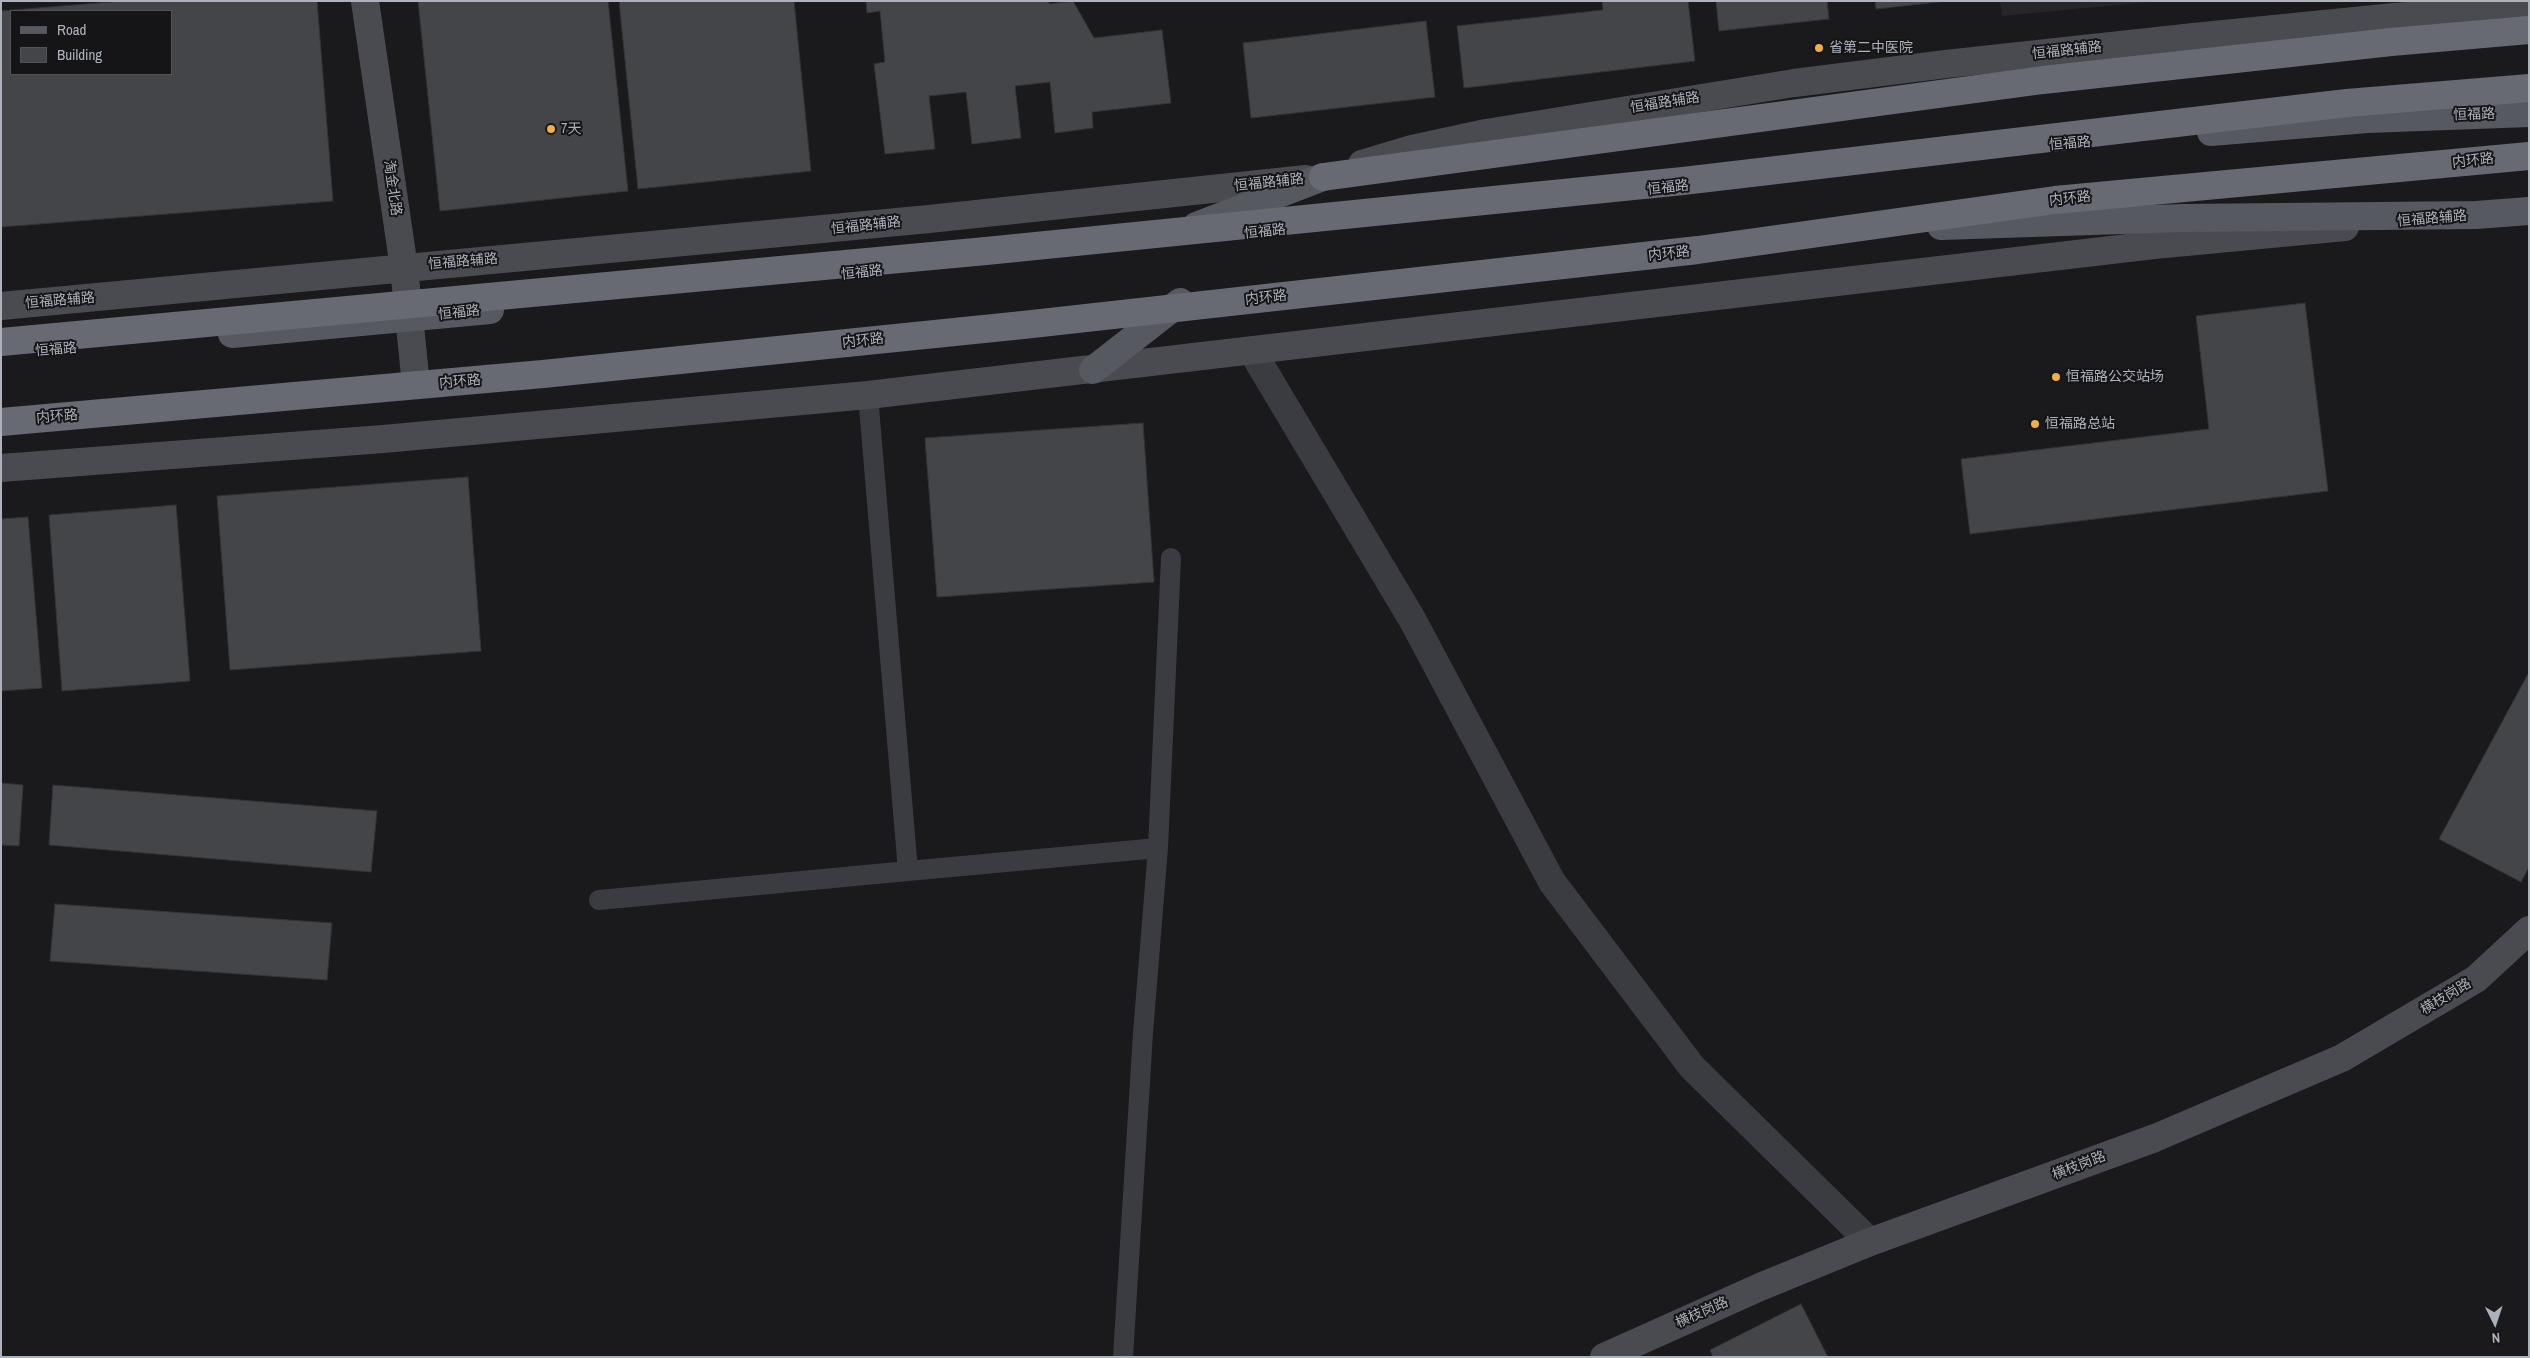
<!DOCTYPE html>
<html>
<head>
<meta charset="utf-8">
<style>
  body { margin:0 }
  #map { position:relative; width:2530px; height:1358px; overflow:hidden; background:#1a1a1c; font-family:"Archivo Narrow",sans-serif }
  canvas { display:block }
  .frame { position:absolute; inset:0; border:2px solid #adb1bb; pointer-events:none }
  .legend { position:absolute; left:10px; top:10px; width:162px; height:65px; box-sizing:border-box; background:#151517; border:1px solid #525359; margin:0; padding:6px 9px; list-style:none; font-size:15px; color:#adb1bb }
  .legend li { display:flex; align-items:center; gap:10px; height:25px }
  .legend b { width:25px; border:1px solid #525359 }
  .north { position:absolute; left:2470px; top:1298px; width:50px; height:50px; -webkit-text-stroke:4px #151517; paint-order:stroke; rotate:176deg; font-size:14px; font-weight:700; line-height:20px; text-align:center; color:#adb1bb }
  .north::after { content:''; display:block; margin:auto; width:18px; height:22px; background:#adb1bb; clip-path:polygon(50% 0,100% 100%,50% 72%,0 100%) }
</style>
</head>
<body>
<div id="map">
<canvas width="2530" height="1358"></canvas>
<div class="frame"></div>
<ul class="legend">
<li><b style="height:6px;background:#575960"></b>Road</li>
<li><b style="height:14px;background:#444549"></b>Building</li>
</ul>
<div class="north">N</div>
</div>
<script>
const ctx = document.querySelector('canvas').getContext('2d');
ctx.lineJoin = 'round';
function fillPath(path, color) { ctx.fillStyle = color; ctx.fill(path, 'evenodd'); }
const shape = rows => new Path2D(rows.map(r => 'M' + r).join(''));
function stroke(path, color, width, dash) { ctx.strokeStyle = color; ctx.lineWidth = width; ctx.lineCap = dash ? 'butt' : 'round'; ctx.setLineDash(dash || []); ctx.stroke(path); }
function write(font, color, halo, rows, align = 'center') {
  ctx.font = font + ' "Archivo Narrow","Noto Sans SC",sans-serif'; ctx.lineWidth = 4; ctx.setLineDash([]); ctx.textBaseline = 'middle'; ctx.strokeStyle = halo; ctx.fillStyle = color; for (const [text, x, y, turn = 0] of rows) {
    ctx.save(); ctx.translate(x, y); ctx.rotate((+turn || 0) * Math.PI / 180); ctx.textAlign = isNaN(turn) ? turn : align; if (halo) ctx.strokeText(text, 0, 0); ctx.fillText(text, 0, 0); ctx.restore();
  }
}
fillPath(shape([
  [2000,1,2159,1,2002,16]
]), '#262629');
const building = shape([
  [123,1,317,1,333,201,1,227,1,11,123,1],
  [11,11,171,11,171,74,11,74,11,11],
  [418,1,608,1,628,191,440,211,418,1],
  [619,1,794,1,811,171,638,189,619,1],
  [866,1,1049,1,1049,4,1073,1,1094,38,1162,30,1171,103,1092,112,1093,128,1055,133,1050,82,1015,86,1021,138,972,144,966,92,929,96,935,149,885,154,874,64,885,62,880,11,867,13,866,1],
  [1602,1,1688,1,1695,61,1464,88,1457,26,1603,10,1602,1],
  [1716,1,1827,1,1829,19,1719,31,1716,1],
  [1875,1,1947,1,1876,9,1875,1],
  [1426,21,1435,97,1251,118,1243,43,1426,21],
  [2305,303,2328,491,1970,534,1961,459,2209,429,2196,316,2305,303],
  [1143,423,1154,582,937,597,925,438,1143,423],
  [468,477,481,651,230,670,217,496,468,477],
  [176,505,190,681,62,691,49,515,176,505],
  [28,517,42,688,1,691,1,519,28,517],
  [2529,672,2529,867,2521,882,2439,839,2529,672],
  [1,783,23,785,19,846,1,845,1,783],
  [53,785,377,811,371,872,49,845,53,785],
  [55,904,332,923,327,980,50,961,55,904],
  [1801,1304,1828,1357,1713,1357,1710,1350,1801,1304]
]);
fillPath(building, '#444549');
stroke(building, '#343438', 1);
stroke(shape([
  [868,395,908,871,1158,848,1143,1033,1123,1357],
  [1158,848,1171,558],
  [599,900,908,871]
]), '#3b3c41', 20);
stroke(shape([
  [1252,351,1412,619,1552,882,1692,1067,1870,1242]
]), '#3b3c41', 28);
stroke(shape([
  [365,1,404,268,415,375],
  [1362,164,1412,149,1486,133,1794,83,1946,64,2194,37,2394,17,2529,7],
  [1,306,929,219,1306,179],
  [1,468,383,439,868,395,2154,245,2345,227],
  [1604,1357,1760,1287,1870,1242,2155,1138,2342,1058,2476,979,2529,930]
]), '#494b51', 28);
stroke(shape([
  [2211,132,2367,119,2529,113],
  [1196,226,1323,177],
  [1941,226,2183,218,2476,215,2529,211],
  [232,334,490,310],
  [1093,370,1180,302]
]), '#575960', 28);
stroke(shape([
  [1323,177,2043,80,2391,42,2529,30],
  [1,342,986,251,1683,181,2347,103,2529,88],
  [1,422,543,374,1023,325,1698,250,2055,200,2529,156]
]), '#676a72', 28);
for (const [x, y, r, color] of [
  [1819,48,5,"#efb040"],
  [551,129,5,"#efb040"],
  [2056,377,5,"#efb040"],
  [2035,424,5,"#efb040"]
]) { const dot = new Path2D(); dot.arc(x, y, r, 0, 2 * Math.PI); ctx.fillStyle = color; ctx.fill(dot); stroke(dot, '#151517', 2); }
write('14px', '#adb1bb', '#151517', [
  ["省第二中医院",1829,48],
  ["7天",561,129],
  ["恒福路公交站场",2066,377],
  ["恒福路总站",2045,424]
], 'left');
write('14px', '#adb1bb', '#151517', [
  ["恒福路辅路",2067,51,-6],
  ["恒福路辅路",1665,103,-9],
  ["恒福路",2474,115,-2],
  ["恒福路",2070,144,-5],
  ["内环路",2473,161,-6],
  ["恒福路辅路",1269,183,-6],
  ["淘金北路",392,188,82],
  ["恒福路",1668,188,-6],
  ["内环路",2070,199,-6],
  ["恒福路辅路",2432,219,-5],
  ["恒福路辅路",866,226,-6],
  ["恒福路",1265,232,-6],
  ["内环路",1669,254,-6],
  ["恒福路辅路",463,262,-5],
  ["恒福路",862,273,-6],
  ["内环路",1266,298,-6],
  ["恒福路辅路",60,301,-5],
  ["恒福路",459,313,-6],
  ["内环路",863,341,-6],
  ["恒福路",56,350,-5],
  ["内环路",460,382,-5],
  ["内环路",57,417,-5],
  ["横枝岗路",2446,997,-31],
  ["横枝岗路",2079,1166,-21],
  ["横枝岗路",1702,1313,-24]
]);
</script>
</body>
</html>
